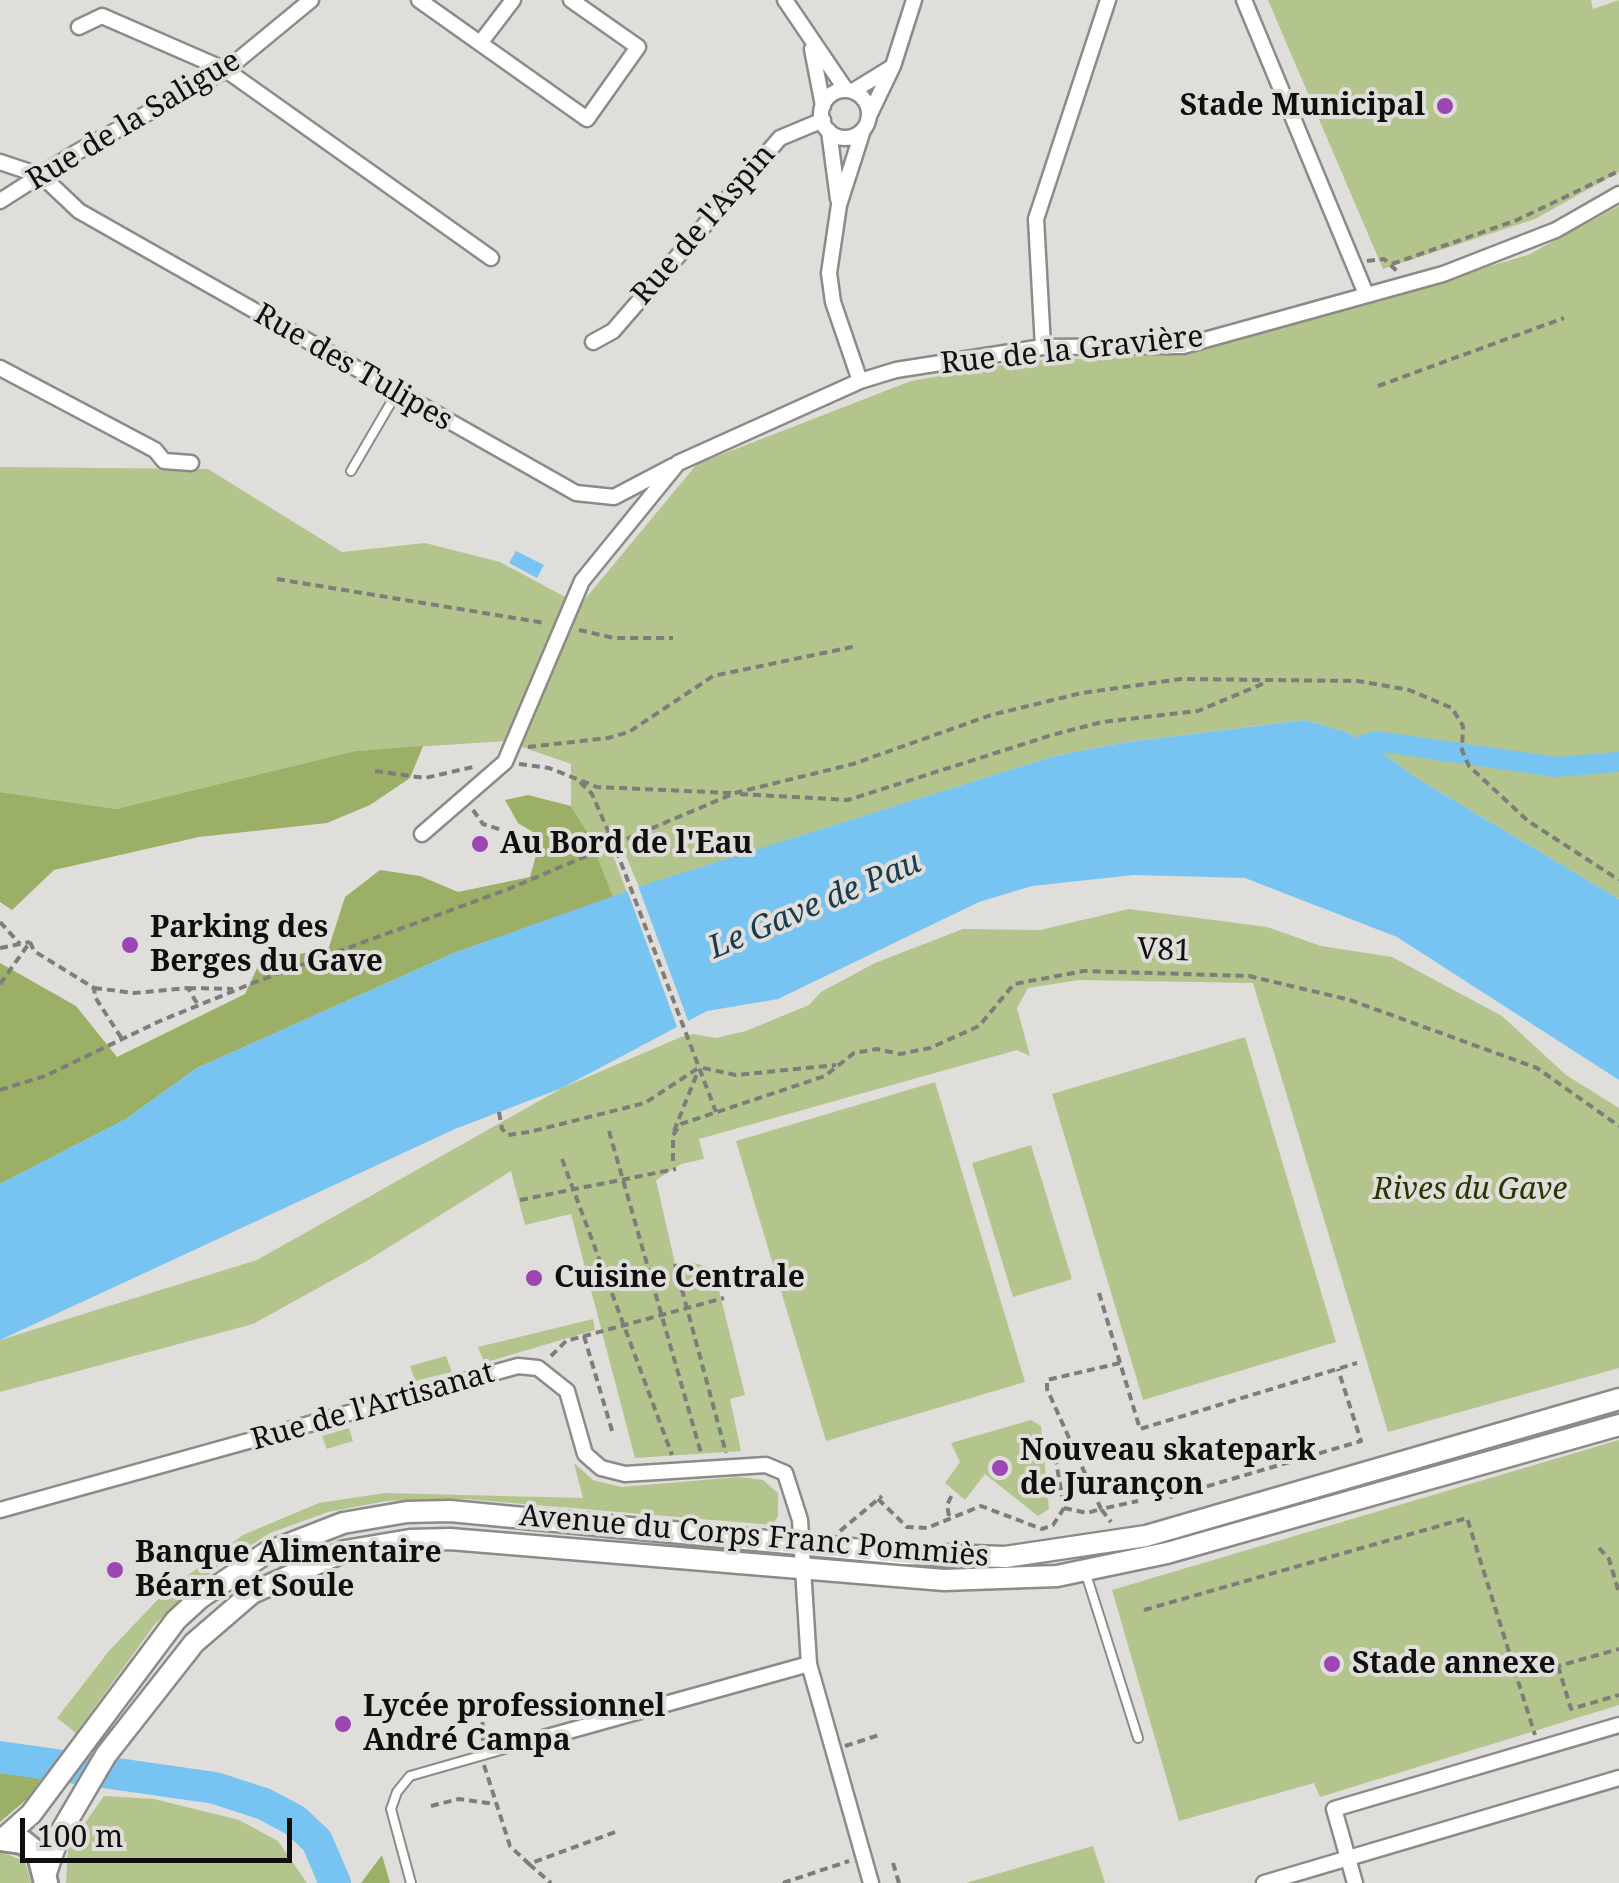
<!DOCTYPE html>
<html>
<head>
<meta charset="utf-8">
<style>
  body { margin:0 }
  #map { position:relative; width:1619px; height:1883px; overflow:hidden; background:#dfdedb; font-family:"Noto Serif",serif }
  canvas { display:block }
  .scale { position:absolute; left:20px; top:1818px; width:272px; height:45px; box-sizing:border-box; border:5px solid #100f0e; border-top:0; padding-left:12px; font-size:30px; line-height:35px; white-space:nowrap; color:#100f0e; -webkit-text-stroke:8px #dfdedb; paint-order:stroke }
</style>
</head>
<body>
<div id="map">
<canvas width="1619" height="1883"></canvas>
<div class="scale">100 m</div>
</div>
<script>
const ctx = document.querySelector('canvas').getContext('2d');
ctx.lineJoin = 'round';
function fillPath(path, color) { ctx.fillStyle = color; ctx.fill(path, 'evenodd'); }
const shape = rows => new Path2D(rows.map(r => 'M' + r).join(''));
function stroke(path, color, width, dash) { ctx.strokeStyle = color; ctx.lineWidth = width; ctx.lineCap = dash ? 'butt' : 'round'; ctx.setLineDash(dash || []); ctx.stroke(path); }
function write(font, color, halo, rows, align = 'center') {
  ctx.font = font + ' "Noto Serif",serif'; ctx.lineWidth = 8; ctx.setLineDash([]); ctx.textBaseline = 'middle'; ctx.strokeStyle = halo; ctx.fillStyle = color; for (const [text, x, y, turn = 0] of rows) {
    ctx.save(); ctx.translate(x, y); ctx.rotate((+turn || 0) * Math.PI / 180); ctx.textAlign = isNaN(turn) ? turn : align; if (halo) ctx.strokeText(text, 0, 0); ctx.fillText(text, 0, 0); ctx.restore();
  }
}
fillPath(shape([
  [1268,0,1591,0,1593,9,1619,0,1619,172,1535,219,1383,269],
  [1619,206,1619,899,1415,777,1383,753,1346,732,1305,720,1127,742,1055,756,639,887,621,844,611,850,627,892,613,897,589,835,571,806,571,764,505,741,355,751,116,809,0,792,0,467,208,469,342,552,425,543,500,562,580,605,697,464,911,381,1025,361,1188,354,1528,255],
  [1129,909,1267,927,1321,946,1392,957,1502,1016,1566,1075,1619,1108,1619,1368,1388,1432,1253,983,1079,980,1028,988,1017,1008,1030,1056,1017,1050,699,1139,704,1159,681,1164,656,1180,675,1264,690,1261,714,1270,745,1395,730,1399,741,1451,635,1458,571,1214,525,1225,511,1171,365,1262,253,1324,0,1392,0,1340,257,1260,562,1088,681,1037,693,1034,716,1038,746,1031,809,1005,821,992,875,963,963,929,1040,930],
  [1245,1037,1336,1342,1143,1400,1052,1094],
  [935,1082,1025,1382,826,1441,736,1141],
  [1031,1145,1072,1279,1013,1297,972,1163],
  [593,1319,595,1330,490,1361,484,1362,478,1347],
  [446,1356,452,1372,415,1381,410,1366],
  [1031,1420,1041,1426,1049,1509,1038,1516,985,1474,965,1500,945,1483,960,1462,951,1443],
  [349,1428,353,1441,327,1449,322,1436],
  [1619,1440,1619,1705,1320,1797,1314,1783,1179,1821,1112,1590],
  [574,1463,593,1480,621,1487,739,1477,763,1480,778,1493,778,1516,772,1525,465,1499,386,1501,328,1512,270,1533,218,1566,155,1624,76,1733,57,1718,109,1651,165,1592,243,1535,319,1503,385,1493,583,1498],
  [104,1796,154,1799,239,1820,278,1841,307,1883,66,1883,68,1847],
  [1093,1846,1105,1883,966,1883],
  [0,1852,25,1861,31,1883,0,1883]
]), '#b3c48c');
fillPath(shape([
  [423,746,410,778,370,805,327,823,199,837,54,870,12,910,0,902,0,792,116,809,355,751],
  [528,795,571,806,589,835,613,897,454,953,197,1068,126,1119,0,1184,0,963,76,1006,117,1057,245,994,259,964,329,947,345,897,380,870,420,876,458,892,530,877,541,837,518,823,505,800],
  [0,1768,44,1775,27,1799,0,1822],
  [382,1855,390,1883,361,1883]
]), '#9baf66');
fillPath(shape([
  [516,551,544,565,537,578,509,563],
  [1305,720,1346,732,1383,753,1415,777,1619,899,1619,1080,1397,937,1245,878,1134,875,1032,886,979,902,778,999,707,1011,562,1088,455,1129,0,1340,0,1184,126,1119,197,1068,454,953,653,882,1055,756,1127,742]
]), '#77c4f2');
fillPath(shape([
  [637,883,690,1026,679,1032,626,887]
]), '#dfdedb');
stroke(shape([
  [1345,752,1376,741,1556,767,1619,762]
]), '#77c4f2', 20);
stroke(shape([
  [0,1757,215,1788,264,1804,296,1821,317,1841,335,1883]
]), '#77c4f2', 32);
const service = shape([
  [351,471,396,394],
  [1085,1571,1138,1738],
  [411,1883,391,1809,397,1792,410,1776,522,1744]
]);
const minor = shape([
  [419,0,587,119,638,47,571,0],
  [785,0,846,90],
  [1244,0,1366,294],
  [79,27,102,16,226,70,491,258],
  [481,42,513,0],
  [812,49,823,106],
  '821 114a24 24 0 1 1 48 0a24 24 0 1 1-48 0Z',
  [853,91,892,67],
  [869,116,893,66,914,0],
  [829,131,838,199],
  [0,162,42,176,79,211,576,493,614,497,673,466],
  [0,201,77,152,226,70,311,0],
  [593,342,613,331,780,138,823,120],
  [1043,347,1036,219,1108,0],
  [0,368,155,450,164,461,191,463],
  [860,381,833,302,829,273,839,205,863,130],
  [422,834,505,762,582,581,678,463,860,381,896,370,1043,347,1183,346,1443,274,1556,230,1619,194],
  [0,1510,518,1366,538,1368,567,1391,585,1454,601,1468,625,1474,766,1465,785,1473,800,1520,809,1664,871,1883],
  [522,1744,809,1664],
  [1264,1883,1619,1778],
  [1355,1883,1334,1809,1619,1725]
]);
const secondary = shape([
  [4,1838,31,1814,176,1620,200,1598,266,1553,343,1523,407,1512,450,1511,904,1554,1005,1557,1146,1536,1619,1399],
  [46,1873,59,1835,106,1755,194,1643,252,1593,345,1551,410,1540,450,1539,944,1580,1057,1576,1167,1553,1619,1425]
]);
const primary = shape([
  [0,1839,23,1842,39,1855,46,1883]
]);
stroke(service, '#8c8b88', 12);
stroke(minor, '#8c8b88', 19);
stroke(secondary, '#8c8b88', 25);
stroke(primary, '#8c8b88', 28);
stroke(shape([
  [1367,261,1384,259,1397,271],
  [1392,264,1517,220,1619,171],
  [1378,386,1564,318],
  [277,579,545,623],
  [579,630,614,638,673,638],
  [528,747,608,738,629,732,713,676,857,646],
  [519,764,549,768,597,787,731,793],
  [375,771,425,778,473,767],
  [580,782,592,794,615,847,716,1112],
  [740,794,848,800,1052,735,1102,722,1198,711,1267,682],
  [473,810,483,824,502,830],
  [0,922,20,944],
  [30,942,34,951,94,988,95,997,122,1039],
  [0,948,30,942],
  [0,984,30,942],
  [94,988,134,993,188,988,198,1005],
  [188,988,233,989],
  [703,1068,736,1075,836,1065],
  [0,1090,45,1076,160,1021,258,981,511,888,735,793,853,764,991,715,1082,693,1181,679,1358,681,1409,690,1452,708,1463,726,1462,750,1469,766,1528,821,1619,880],
  [499,1112,502,1129,508,1135,529,1132,645,1103,700,1067],
  [609,1131,701,1453],
  [674,1131,698,1071],
  [562,1159,672,1455],
  [673,1161,673,1135,681,1124,825,1076,854,1053,877,1049,900,1054,930,1048,979,1026,1014,984,1084,971,1249,976,1350,1000,1537,1068,1619,1126],
  [520,1200,676,1169],
  [675,1264,726,1453],
  [1099,1293,1140,1429,1357,1363],
  [584,1336,613,1434],
  [551,1356,566,1341,724,1298],
  [1120,1363,1047,1380,1047,1389,1101,1509,1138,1501],
  [878,1499,907,1527,927,1528,981,1506,1042,1529,1053,1525,1064,1508,1055,1455,1043,1452],
  [1157,1501,1361,1441,1338,1369],
  [1064,1508,1087,1513,1101,1509,1111,1522],
  [949,1516,947,1505,953,1493],
  [840,1531,882,1496],
  [1599,1548,1609,1559,1619,1593],
  [1144,1610,1467,1518,1535,1735],
  [1558,1666,1571,1709,1619,1695],
  [1541,1671,1619,1649],
  [482,1696,483,1741],
  [845,1746,879,1735],
  [484,1765,510,1846,529,1864,615,1832],
  [431,1806,459,1799,495,1804],
  [893,1863,899,1883],
  [529,1864,551,1883],
  [783,1883,849,1861]
]), '#7e7d7a', 4, [8, 5]);
stroke(service, '#fff', 8);
stroke(minor, '#fff', 14);
stroke(secondary, '#fff', 20);
stroke(primary, '#fff', 22);
for (const [x, y, r, color] of [
  [1445,106,10,"#9c46b3"],
  [480,844,10,"#9c46b3"],
  [130,945,10,"#9c46b3"],
  [534,1278,10,"#9c46b3"],
  [1000,1468,10,"#9c46b3"],
  [115,1570,10,"#9c46b3"],
  [1332,1664,10,"#9c46b3"],
  [343,1724,10,"#9c46b3"]
]) { const dot = new Path2D(); dot.arc(x, y, r, 0, 2 * Math.PI); ctx.fillStyle = color; ctx.fill(dot); stroke(dot, '#dfdedb', 4); }
write('bold 30px', '#100f0e', '#dfdedb', [
  ["Stade Municipal",1425,106,"right"],
  ["Au Bord de l'Eau",500,844],
  ["Parking des",150,928],
  ["Berges du Gave",150,962],
  ["Cuisine Centrale",554,1278],
  ["Nouveau skatepark",1020,1451],
  ["de Jurançon",1020,1485],
  ["Banque Alimentaire",135,1553],
  ["Béarn et Soule",135,1587],
  ["Stade annexe",1352,1664],
  ["Lycée professionnel",363,1707],
  ["André Campa",363,1741]
], 'left');
write('30px', '#100f0e', '#dfdedb', [
  ["Rue de la Saligue",134,121,-31],
  ["Rue de l'Aspin",704,225,-49],
  ["Rue de la Gravière",1072,351,-6],
  ["Rue des Tulipes",353,368,30],
  ["V81",1164,951,2],
  ["Rue de l'Artisanat",373,1407,-16],
  ["Avenue du Corps Franc Pommiès",754,1537,5]
]);
write('italic 30px', '#2a3600', '#dfdedb', [
  ["Rives du Gave",1470,1190]
]);
write('italic 32px', '#193b4f', '#dfdedb', [
  ["Le Gave de Pau",815,906,-23]
]);
</script>
</body>
</html>
